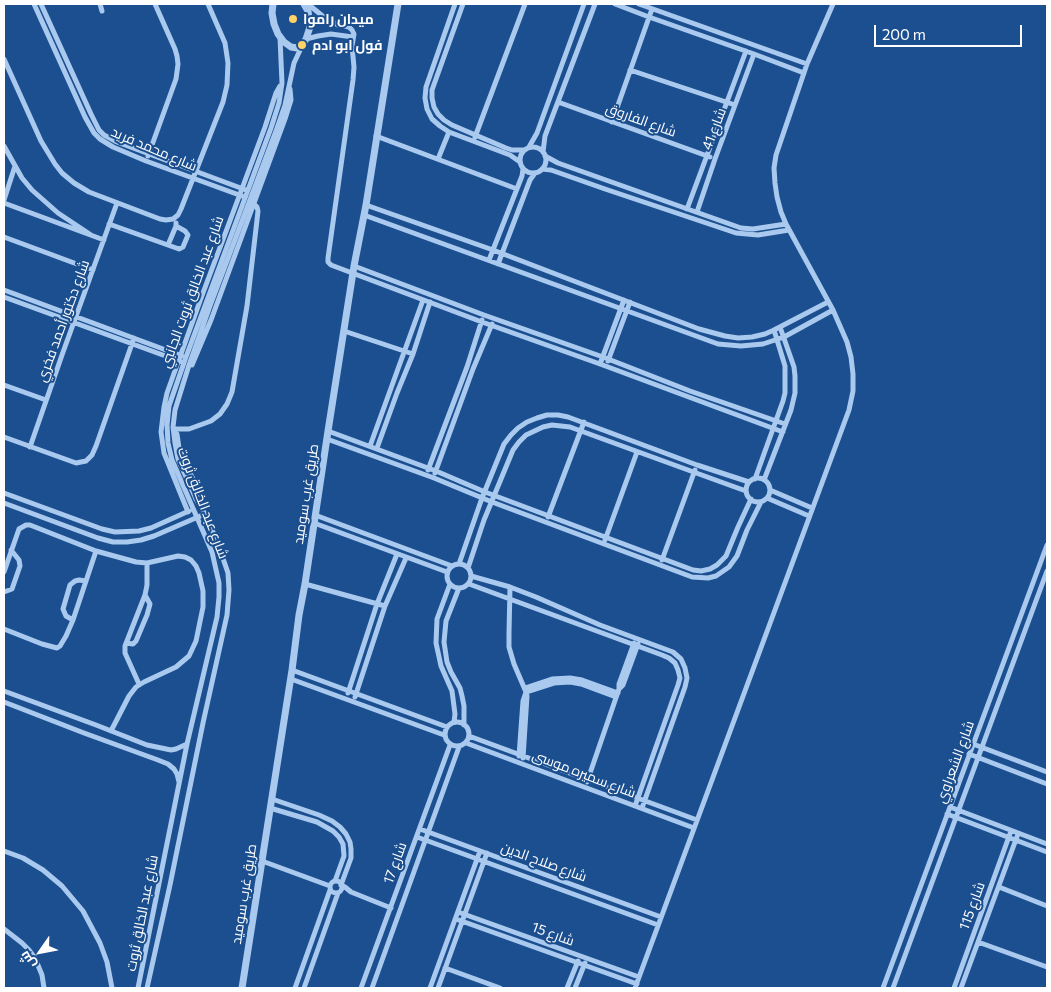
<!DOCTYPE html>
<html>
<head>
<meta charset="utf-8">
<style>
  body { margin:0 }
  #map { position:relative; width:1051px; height:992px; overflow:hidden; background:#1b4f8f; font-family:Commissioner,Cairo,sans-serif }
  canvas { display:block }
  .frame { position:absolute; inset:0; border:5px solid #fff; pointer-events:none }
  .north { position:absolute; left:15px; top:927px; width:50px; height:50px; -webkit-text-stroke:4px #1b4f8f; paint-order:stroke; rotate:237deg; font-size:14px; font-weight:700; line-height:20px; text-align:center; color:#fff }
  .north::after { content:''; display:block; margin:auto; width:18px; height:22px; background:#fff; clip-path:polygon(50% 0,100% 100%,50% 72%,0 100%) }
  .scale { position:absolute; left:874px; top:25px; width:148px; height:22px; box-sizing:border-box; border:2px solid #fff; border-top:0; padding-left:6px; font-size:15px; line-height:18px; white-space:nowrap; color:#fff; -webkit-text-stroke:4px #1b4f8f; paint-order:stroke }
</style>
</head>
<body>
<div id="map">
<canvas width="1051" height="992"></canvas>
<div class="frame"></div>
<div class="north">ش</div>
<div class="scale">200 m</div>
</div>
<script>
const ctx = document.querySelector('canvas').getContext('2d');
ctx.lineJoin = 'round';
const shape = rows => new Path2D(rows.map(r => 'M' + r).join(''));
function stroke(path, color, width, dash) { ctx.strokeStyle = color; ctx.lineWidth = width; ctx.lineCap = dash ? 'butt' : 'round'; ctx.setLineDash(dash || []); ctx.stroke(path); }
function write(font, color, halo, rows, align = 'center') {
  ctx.font = font + ' Commissioner,Cairo,sans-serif'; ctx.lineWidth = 4; ctx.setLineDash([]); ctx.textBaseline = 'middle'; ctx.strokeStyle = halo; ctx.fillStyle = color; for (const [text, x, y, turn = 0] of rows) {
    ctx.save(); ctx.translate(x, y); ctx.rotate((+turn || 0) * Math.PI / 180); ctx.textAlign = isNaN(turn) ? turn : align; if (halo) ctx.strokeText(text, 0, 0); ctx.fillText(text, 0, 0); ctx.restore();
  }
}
stroke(shape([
  [34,4,85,117,94,133,100,139,113,147,146,161,242,196],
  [41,4,91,114,99,130,104,135,117,142,246,190],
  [100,4,102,11],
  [308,4,325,18,338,25,349,27,352,30,354,34,352,46,354,67,353,80,328,258,328,262,331,265,482,322,600,364,783,432],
  [455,4,426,87,425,98,427,109,432,119,440,126,449,132,510,155,520,162],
  [463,4,432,90,432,98,434,107,438,114,444,120,452,125,506,148,512,150,524,150],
  [615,4,649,17,754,54,804,73],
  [639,4,807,64],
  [306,39,318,36,331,34,353,37],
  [4,59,41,141,55,164,62,173,74,183,89,192,160,219,166,220,173,219,178,215,181,209,223,102,227,85,228,63,225,43,208,4],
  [630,70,735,105],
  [558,102,710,157],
  [612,122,652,9],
  [376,136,517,189],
  [475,137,525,4],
  [4,146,22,178,32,190,58,213,91,235],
  '520 160a13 13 0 1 1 26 0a13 13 0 1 1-26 0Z',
  [529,147,537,133,584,4],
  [543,152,545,136,595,4],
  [148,156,176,79,178,64,177,56,175,49,155,4],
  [545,156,558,163,741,228,753,229,786,224],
  [438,159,449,132],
  [542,169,551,170,605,189,736,233,758,235,789,230],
  [4,200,15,166],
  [4,203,104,240],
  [366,205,493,250,699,329,725,336,738,338,752,337,765,334,774,330,828,302],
  [687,209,746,51],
  [697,212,715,159,754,54],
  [364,215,718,344,741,346,763,344,784,337,833,310],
  [109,224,179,249,183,247,188,235,185,231,176,226],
  [4,237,93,270],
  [168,245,176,226,176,223],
  [489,260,522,176,523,169],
  [498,264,530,180,535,173],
  [354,266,484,315,603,357,690,391,785,424],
  [4,290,182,356],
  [4,297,182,362],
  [344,331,413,354],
  [608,361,630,302],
  [600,364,624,300],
  [192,365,211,320,285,119,291,100,290,89],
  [4,385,46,400],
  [176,429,189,429,211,421,220,414,227,404,232,392,247,306,257,220,258,211,257,207,254,204],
  [328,431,436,471,485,492,693,570,701,571,710,569,717,565,726,556,738,527,751,499],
  [177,434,179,448,188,469,198,489,198,493,196,499],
  [4,437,76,463,86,461,92,455,96,446,134,338],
  [327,439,434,478,492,502,692,577,708,578,716,576,729,567,737,556,747,530,761,502],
  [370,446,423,300],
  [30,447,62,355,117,203],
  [377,448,397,393,413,354,430,302],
  [428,470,467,367,482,320],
  [435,473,473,369,492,324],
  '746 490a12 12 0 1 1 24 0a12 12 0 1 1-24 0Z',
  [755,479,783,401,785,393,785,366,774,330],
  [764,480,791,410,795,393,795,376,794,367,780,327],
  [770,490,812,508],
  [4,493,102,529,115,532,139,531,151,528,189,511],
  [767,498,809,516],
  [4,503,98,538,113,542,127,542,141,540,154,536,205,514],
  [188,512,164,453,161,432,164,407,167,393,200,301,265,127,276,93,280,86],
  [315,515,452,566],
  [548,517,584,422],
  [314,523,447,572],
  [605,540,637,452],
  [662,560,695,470],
  '447 576a12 12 0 1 1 24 0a12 12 0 1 1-24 0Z',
  [459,564,482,498,504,444,511,435,518,428,527,422,537,418,547,415,558,415,568,417,697,465,749,482],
  [468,568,484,520,513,450,519,442,526,435,543,427,552,425,570,427,721,482,746,491],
  [4,572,19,529,26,525,30,525,96,551,136,562,147,563,178,556,185,557,191,560,196,566,199,573,203,591,203,607,196,641,189,656,176,667,144,682,136,687,129,696,111,731],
  [471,576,510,587,536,597,600,625,673,652,681,659,685,668,687,678,685,687,642,808],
  [305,584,385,606],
  [450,584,437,619,436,643,441,666,452,691,455,714,454,722],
  [469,584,662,655,669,658,675,663,678,670,680,678,678,685,635,806],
  [510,587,509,633,509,647,514,664,526,692,527,696,523,758],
  [459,588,446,621,444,642,447,662,451,672,460,688,462,696,464,706,464,725],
  [4,592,12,589,20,566,19,560,11,550],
  [73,620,66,616,63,609,70,585,75,581,79,580,86,581],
  [4,629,42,644,57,648,60,646,66,636,73,620,96,551],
  [126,643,133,644,136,641,147,615,150,604,145,595],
  [292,670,447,727],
  [291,679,444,735],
  [139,684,125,653,125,646,145,595,147,585,147,563],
  [525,688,552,679,570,678,582,680,618,693],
  [619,689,623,685,638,644],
  [4,691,96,725,147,745,171,750,176,749,187,744],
  [348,693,377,604,397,554],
  [355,697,385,606,406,558],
  [4,702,84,733,158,760,168,764,174,769,177,774,179,782],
  '445 734a12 12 0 1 1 24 0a12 12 0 1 1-24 0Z',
  [469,736,697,820],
  [466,743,694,828],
  [973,744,1047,772],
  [969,754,1047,784],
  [519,756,523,701,526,692,554,683,570,682,581,684,616,697],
  [587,782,619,689,619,684,634,643],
  [272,799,319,815,332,821,340,827,346,834,350,842,351,849,351,858,341,885],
  [950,807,1047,844],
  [270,808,317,822,333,831,339,837,343,844,344,856,335,881],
  [947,814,1047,852],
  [420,829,661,917],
  [417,837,658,925],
  [4,851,23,858,43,870,62,886,83,911,100,943,107,962,112,988],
  [262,861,330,886],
  '330 887a6 6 0 1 1 12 0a6 6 0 1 1-12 0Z',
  [341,885,345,887,351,892,391,908],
  [999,887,1047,906],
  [458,912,639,977],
  [456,919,637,984],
  [4,929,22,943,29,950,35,958,42,975,44,988],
  [978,942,1047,967],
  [445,968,500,988],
  [138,988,187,744,217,617,219,597,219,583,212,552,172,460,168,443,167,425,169,406,186,357,271,128,279,103,282,83,280,38],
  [147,988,170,885,203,723,227,615,229,590,228,573,217,541,205,514,196,499,178,459,175,443,173,427,175,410,189,365,210,306,276,131,285,105,294,63,302,46],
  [295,988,330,890],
  [304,988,338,893],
  [361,988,450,745],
  [372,988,459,747],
  [430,988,480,851],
  [438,988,487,853],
  [567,988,578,961],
  [575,988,585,963],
  [635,988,849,410,853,391,853,374,851,357,847,342,833,310,786,224,781,212,777,197,775,183,774,168,776,155,807,64,833,4],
  [883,988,1047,545],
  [893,988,1047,571],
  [954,988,1011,831],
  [961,988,1018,834]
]), '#a9c9ee', 5);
stroke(shape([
  [273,4,272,13,274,24,278,34,284,42,291,47,297,48,303,44,306,39,310,27,308,11,304,4],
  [242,988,292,670,299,615,305,584,328,431,354,266,366,205,398,4]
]), '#a9c9ee', 7);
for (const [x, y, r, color] of [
  [293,19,5,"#ffd166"],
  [302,45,5,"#ffd166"]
]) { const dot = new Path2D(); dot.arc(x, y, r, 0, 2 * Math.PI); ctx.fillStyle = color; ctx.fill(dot); stroke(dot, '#1b4f8f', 2); }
write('bold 14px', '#fff', '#1b4f8f', [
  ["ميدان راموا",303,19],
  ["فول ابو ادم",312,45]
], 'left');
write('14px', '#fff', '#1b4f8f', [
  ["شارع الفاروق",641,120,20],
  ["شارع 41",714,129,-69],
  ["شارع محمد فريد",154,149,23],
  ["شارع عبد الخالق ثروت الجانبي",192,292,-70],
  ["شارع دكتور أحمد فخري",63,321,-70],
  ["طريق غرب سوميد",306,494,-81],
  ["شارع عبد الخالق ثروت",203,503,69],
  ["شارع الشعراوي",955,762,-70],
  ["شارع سميره موسى",584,774,21],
  ["شارع صلاح الدين",544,862,20],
  ["شارع 17",395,863,-70],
  ["طريق غرب سوميد",244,894,-81],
  ["شارع 115",972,906,-70],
  ["شارع عبد الخالق ثروت",142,913,-79],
  ["شارع 15",553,934,20]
]);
</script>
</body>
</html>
